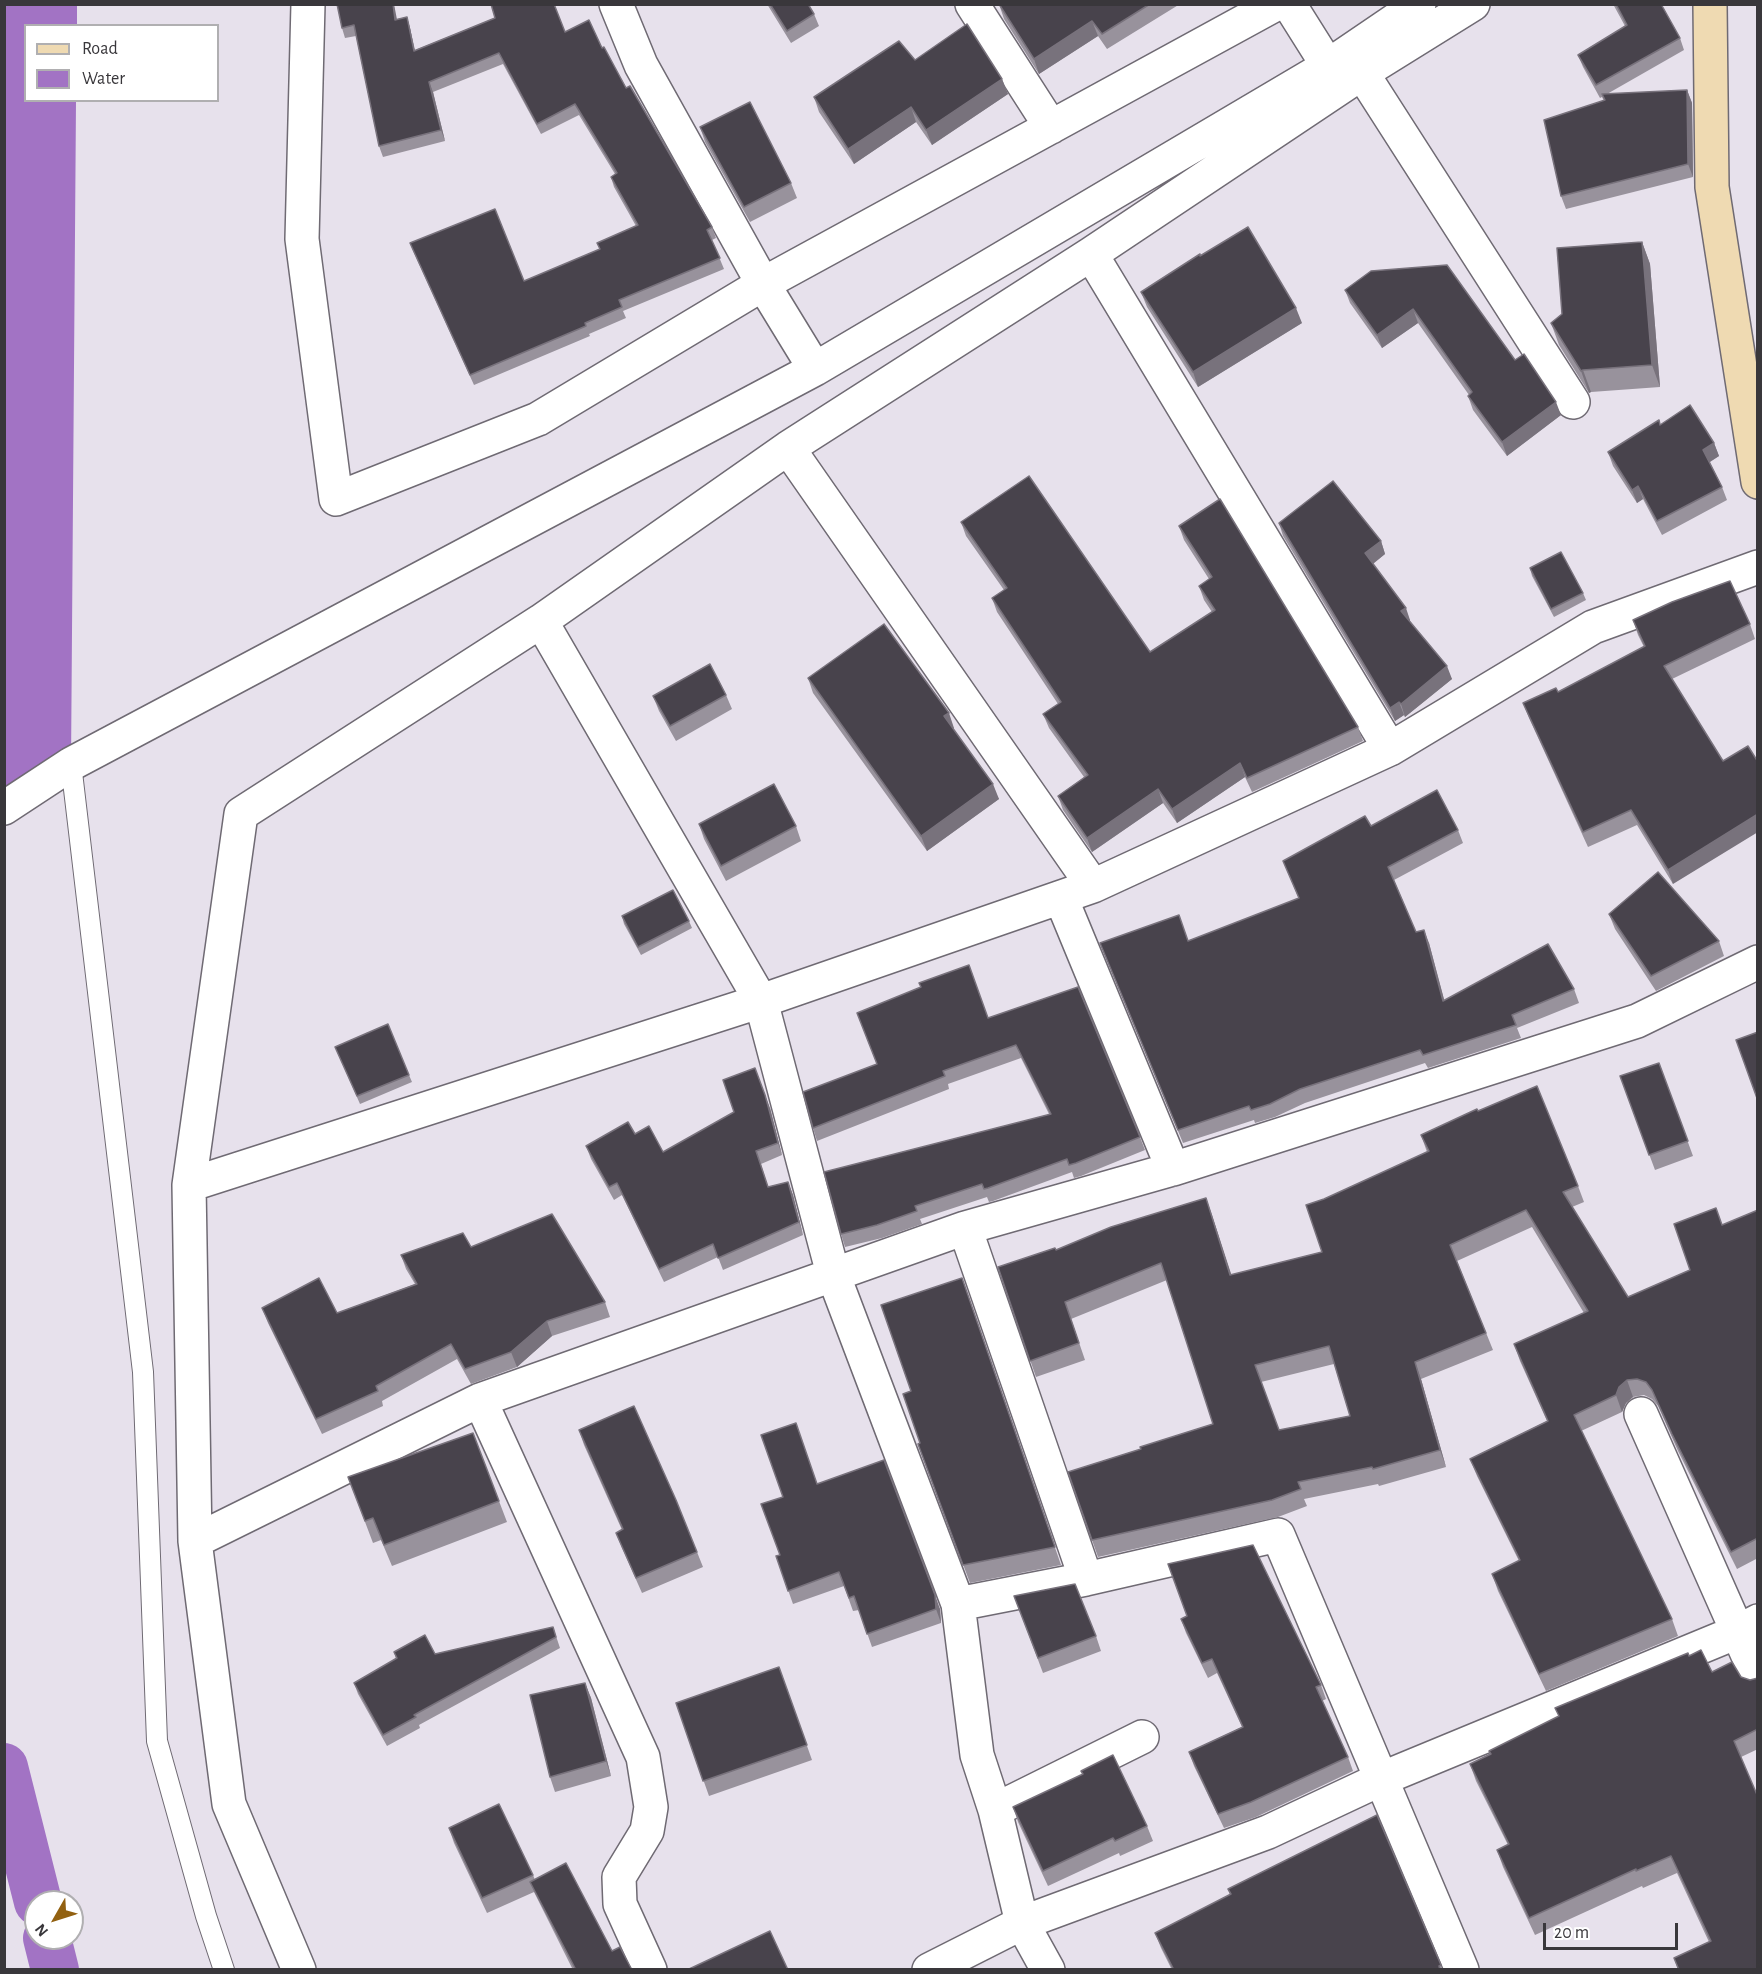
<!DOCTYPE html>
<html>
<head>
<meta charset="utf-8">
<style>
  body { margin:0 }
  #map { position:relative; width:1762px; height:1974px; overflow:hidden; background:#e7e1ec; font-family:"Alegreya Sans",sans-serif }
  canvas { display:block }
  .frame { position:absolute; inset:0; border:6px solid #39373b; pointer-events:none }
  .legend { position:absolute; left:24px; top:24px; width:195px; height:78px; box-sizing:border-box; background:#fff; border:2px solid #b0afb1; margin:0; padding:8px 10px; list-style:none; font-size:18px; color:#39373b }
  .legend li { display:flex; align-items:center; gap:12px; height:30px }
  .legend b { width:30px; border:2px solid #b0afb1 }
  .north { position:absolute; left:24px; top:1890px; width:60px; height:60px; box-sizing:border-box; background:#fff; border:2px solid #b0afb1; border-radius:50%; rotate:231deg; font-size:16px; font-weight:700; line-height:24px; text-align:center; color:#39373b }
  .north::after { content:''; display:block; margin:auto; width:21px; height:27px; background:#926111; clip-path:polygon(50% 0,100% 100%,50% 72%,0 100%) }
  .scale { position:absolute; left:1543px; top:1923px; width:135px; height:27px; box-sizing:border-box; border:3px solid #39373b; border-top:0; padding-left:8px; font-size:18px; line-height:21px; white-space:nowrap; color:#39373b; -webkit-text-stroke:4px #fff; paint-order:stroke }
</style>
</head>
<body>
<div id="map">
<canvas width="1762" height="1974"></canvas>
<div class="frame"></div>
<ul class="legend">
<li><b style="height:8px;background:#efdab2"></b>Road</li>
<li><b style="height:16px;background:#a273c4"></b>Water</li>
</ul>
<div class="north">N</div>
<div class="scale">20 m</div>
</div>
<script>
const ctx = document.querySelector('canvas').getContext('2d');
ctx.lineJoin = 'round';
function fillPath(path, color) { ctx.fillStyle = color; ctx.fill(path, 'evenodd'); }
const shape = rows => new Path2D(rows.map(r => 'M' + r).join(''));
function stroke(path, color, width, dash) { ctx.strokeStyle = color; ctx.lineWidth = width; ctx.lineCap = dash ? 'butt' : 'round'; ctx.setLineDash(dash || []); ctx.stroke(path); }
fillPath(shape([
  [4,5,77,5,77,25,26,26,26,100,76,101,71,764,4,803]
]), '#a273c4');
stroke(shape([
  [4,1767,38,1902],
  [47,1938,55,1970]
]), '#a273c4', 48);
const lane = shape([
  [71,764,143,1372,157,1741,206,1916,224,1970]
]);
const street = shape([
  [308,4,302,239,336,499,538,419,763,284,1276,4],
  [616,4,641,65,763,284,815,369],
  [972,4,1051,127],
  [1289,4,1328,66],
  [1362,73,1573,402],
  [1091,254,1390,749],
  [788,448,1093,886],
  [541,621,761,1001,833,1274,958,1604,977,1755,995,1810],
  [4,808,71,764,815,369,1328,66,1419,4],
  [1061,898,1173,1169],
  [189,1185,761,1001,1093,886,1390,749,1593,627,1758,567],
  [965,1228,1086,1579],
  [480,1400,643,1757,651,1807,647,1831,619,1877,620,1904,650,1970],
  [1641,1414,1758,1678],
  [195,1541,480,1400,965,1228,1173,1169,1637,1021,1758,962],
  [958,1604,1086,1579,1278,1535,1462,1970],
  [299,1970,229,1804,195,1541,189,1185,241,814,541,621,788,448,1091,254,1362,73,1473,4],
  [929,1970,1022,1923,1268,1832,1381,1779,1737,1632,1758,1621],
  [1048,1970,1022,1923,995,1810,1142,1737]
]);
const secondary = shape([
  [1710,4,1712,187,1758,482]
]);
stroke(lane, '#6f6a73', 22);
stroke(street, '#6f6a73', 36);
stroke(secondary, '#6f6a73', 36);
stroke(lane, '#fff', 20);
stroke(street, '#fff', 33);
stroke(secondary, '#efdab2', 33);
fillPath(shape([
  [337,4,397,19,407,17,410,28,415,50,495,18,565,32,602,48,712,227,716,238,712,240,724,269,623,311,626,318,589,334,590,336,474,385,414,253,410,243,524,281,600,250,636,226,614,187,611,177,615,174,579,115,541,134,503,64,433,92,445,141,383,157,379,146,356,36,345,38,342,28],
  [767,4,808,4,814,14,819,26,791,43],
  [999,4,1180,4,1107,49,1098,36,1039,74,1004,19],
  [1613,4,1661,4,1680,38,1684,50,1607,94,1687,90,1692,103,1693,177,1566,209,1561,196,1604,101,1602,97,1600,98,1583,67,1578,55,1625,26],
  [1002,79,1008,94,932,145,916,122,854,164,819,112,814,97],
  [700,127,791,183,797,198,750,222,705,142],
  [1642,242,1650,264,1660,387,1591,392,1589,393,1559,345,1551,323,1562,314],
  [1371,271,1515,360,1561,415,1507,456,1473,410,1468,396,1469,395,1418,323,1382,348,1350,303,1345,290],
  [1141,292,1302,323,1198,387,1147,307],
  [1661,424,1714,443,1719,456,1710,462,1722,487,1727,500,1662,535,1643,499,1637,503,1613,466,1608,452],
  [961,522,1150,652,1212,612,1204,600,1199,586,1209,579,1184,540,1179,526,1358,727,1363,741,1252,792,1245,777,1177,823,1163,803,1092,852,1063,810,1058,796,1084,777,1049,728,1043,714,1058,704,997,612,992,598,1004,590,966,536],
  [1279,523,1381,541,1385,554,1373,564,1410,620,1410,621,1452,679,1405,717,1404,715,1395,721,1283,536],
  [1530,568,1583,593,1586,600,1554,617,1532,576],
  [1633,620,1750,624,1755,639,1672,679,1673,884,1637,825,1588,847,1529,718,1523,703,1558,692,1644,647,1638,635],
  [808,678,954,728,953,729,999,799,927,851,813,693],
  [726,695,732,709,676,741,659,711,653,696],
  [699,824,796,826,801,841,726,881,704,839],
  [1371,826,1458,830,1463,843,1394,880,1416,932,1429,943,1444,1000,1574,989,1579,1003,1517,1028,1521,1038,1428,1068,1425,1063,1305,1103,1275,1117,1255,1123,1254,1120,1183,1143,1100,943,1188,941,1299,899,1283,861],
  [1609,914,1719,941,1724,956,1656,991,1615,929],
  [622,916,689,921,692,928,641,955,624,924],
  [857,1013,988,1018,1140,1137,1145,1150,1081,1176,1074,1178,1072,1172,993,1201,989,1202,987,1197,920,1219,922,1224,882,1238,845,1247,841,1234,1049,1114,1021,1058,948,1084,949,1089,817,1141,813,1128,877,1064],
  [335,1047,409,1075,412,1082,360,1104],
  [1659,1063,1693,1156,1655,1170,1620,1076],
  [770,1108,782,1155,761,1164,768,1187,788,1182,793,1195,803,1235,723,1270,718,1257,664,1282,622,1195,614,1200,591,1159,586,1146,663,1152],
  [1478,1111,1578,1186,1584,1202,1572,1207,1628,1297,1690,1270,1722,1225,1758,1210,1758,1558,1737,1569,1678,1451,1658,1406,1652,1399,1644,1395,1633,1397,1626,1403,1622,1412,1581,1431,1672,1619,1678,1636,1546,1691,1498,1591,1492,1574,1519,1561,1477,1476,1470,1459,1547,1421,1520,1361,1514,1344,1584,1313,1532,1227,1457,1261,1493,1350,1421,1379,1446,1467,1379,1486,1378,1484,1304,1499,1307,1506,1278,1517,1098,1557,1068,1472,1141,1449,1213,1424,1167,1280,1071,1319,1085,1360,1036,1377,998,1267,1056,1250,1206,1198,1231,1275,1322,1252,1324,1199,1427,1152,1421,1135],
  [1334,1364,1350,1416,1279,1430,1261,1382],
  [471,1247,605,1302,610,1317,552,1336,517,1367,471,1384,457,1359,382,1401,383,1406,322,1434,268,1323,262,1308,337,1313,415,1284,406,1269,401,1255],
  [962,1278,1061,1565,970,1583,918,1444,920,1443,911,1391],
  [579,1430,697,1552,703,1567,642,1593,622,1548,616,1533,622,1530,584,1445],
  [473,1433,507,1522,392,1566,381,1540,373,1543,348,1477],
  [817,1484,940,1609,941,1623,872,1647,859,1610,853,1611,844,1586,793,1604,776,1556,780,1555],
  [1014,1596,1096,1636,1101,1651,1043,1673],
  [1181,1619,1321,1685,1326,1699,1322,1701,1348,1757,1353,1771,1256,1817,1224,1828,1194,1766,1189,1752,1242,1727,1217,1673,1208,1678,1186,1633],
  [553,1627,560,1648,419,1725,420,1728,387,1746,358,1694,354,1683,396,1659,394,1652,435,1654],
  [1689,1656,1712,1672,1741,1677,1750,1680,1758,1678,1758,1749,1741,1757,1758,1970,1678,1970,1674,1958,1709,1942,1677,1873,1643,1888,1642,1886,1535,1935,1503,1867,1497,1850,1508,1845,1476,1781,1470,1764,1559,1716,1555,1708],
  [779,1667,812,1760,709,1796,676,1703],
  [585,1683,591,1698,611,1776,555,1792,550,1777],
  [1013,1807,1147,1826,1153,1841,1120,1856,1119,1853,1048,1886,1018,1822],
  [1377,1815,1443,1970,1172,1970,1161,1948,1155,1933,1230,1895,1228,1889],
  [449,1828,533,1875,535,1880,632,1970,573,1970,534,1892,487,1913,454,1843]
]), '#98929c');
fillPath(shape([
  [393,4,394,4,399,30,395,20],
  [407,17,410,28,417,62,414,51],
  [1092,21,1098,36,1039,74,1034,59],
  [1002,79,1008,94,932,145,926,130],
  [429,82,433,92,445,141,441,130],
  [1687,90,1692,103,1693,177,1688,164],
  [911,107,916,122,854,164,848,149],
  [1642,242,1650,264,1660,387,1652,365],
  [1296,308,1302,323,1198,387,1193,372],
  [1413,309,1418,323,1382,348,1377,335],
  [1583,370,1591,392,1589,393,1581,371],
  [1556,402,1561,415,1507,456,1502,442],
  [1714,443,1719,456,1708,463,1703,450],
  [1638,486,1643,499,1637,503,1632,490],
  [1381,541,1385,554,1370,566,1365,553],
  [1406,608,1410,620,1406,624,1401,611],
  [1447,666,1452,679,1405,717,1401,704],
  [1399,702,1404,715,1395,721,1390,708],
  [949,713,954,728,950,731,944,716],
  [1240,763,1245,777,1177,823,1172,809],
  [993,784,999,799,927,851,921,836],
  [1158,789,1163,803,1092,852,1087,838],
  [1758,814,1758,832,1673,884,1668,870],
  [1424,930,1429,943,1448,1014,1443,1001],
  [765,1095,770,1108,782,1155,778,1143],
  [788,1182,793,1195,803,1235,799,1222],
  [1206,1198,1212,1215,1237,1292,1230,1275],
  [547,1321,552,1336,517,1367,511,1352],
  [1415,1362,1421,1379,1446,1467,1440,1450],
  [1627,1380,1633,1397,1626,1403,1622,1412,1616,1395,1619,1387],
  [935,1595,940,1609,941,1623,936,1609],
  [585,1683,591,1698,611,1776,606,1761]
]), '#78727c');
const building = shape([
  [337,4,393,4,395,20,407,17,414,51,495,18,491,4,554,4,565,32,589,20,602,48,604,47,626,88,630,86,712,227,707,230,720,258,619,300,622,307,585,323,586,326,470,375,410,243,495,209,524,281,600,249,597,243,638,225,611,177,617,173,575,104,537,124,499,53,429,82,441,130,379,146,354,25,342,28,337,4],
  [770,4,808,4,814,14,787,31,770,4],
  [999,4,1150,4,1102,34,1092,21,1034,59,999,4],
  [1616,4,1661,4,1680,38,1596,85,1578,55,1627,25,1616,4],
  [967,24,1002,79,926,130,911,107,848,149,814,97,899,41,915,60,967,24],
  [1687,90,1688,164,1561,196,1544,120,1605,100,1602,94,1687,90],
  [750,102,791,183,744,207,700,127,750,102],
  [1248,227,1296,308,1193,372,1141,292,1200,254,1200,256,1248,227],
  [1642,242,1652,365,1583,370,1581,371,1551,323,1562,314,1557,248,1642,242],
  [1447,265,1515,360,1524,354,1556,402,1502,442,1468,396,1472,392,1413,309,1377,335,1345,290,1371,271,1447,265],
  [1690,405,1714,443,1703,450,1722,487,1657,521,1638,486,1632,490,1608,452,1659,420,1660,425,1690,405],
  [1029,476,1150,652,1215,610,1199,586,1212,577,1179,526,1220,499,1358,727,1247,778,1240,763,1172,809,1158,789,1087,838,1058,796,1088,775,1043,714,1061,702,992,598,1007,588,961,522,1029,476],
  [1333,481,1381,541,1365,553,1406,608,1401,611,1447,666,1401,704,1399,702,1390,708,1279,523,1333,481],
  [1561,552,1583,593,1551,609,1530,568,1561,552],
  [1730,581,1750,624,1664,666,1723,761,1748,746,1758,762,1758,814,1668,870,1631,810,1583,832,1523,703,1556,688,1558,692,1645,646,1633,620,1672,602,1730,581],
  [884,624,949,713,944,716,993,784,921,836,808,678,884,624],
  [710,664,726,695,670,726,653,696,710,664],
  [774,784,796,826,721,866,699,824,774,784],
  [1437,790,1458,830,1388,867,1416,932,1424,930,1443,1001,1548,944,1574,989,1512,1015,1516,1025,1423,1055,1420,1050,1300,1089,1270,1104,1251,1110,1249,1106,1178,1130,1100,943,1179,915,1188,941,1299,898,1283,861,1365,816,1371,826,1437,790],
  [1658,872,1719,941,1651,976,1609,914,1658,872],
  [673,890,689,921,638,947,622,916,673,890],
  [969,965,988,1018,1078,987,1140,1137,1076,1163,1069,1165,1067,1159,988,1188,984,1189,982,1184,915,1206,917,1211,877,1225,841,1234,824,1172,1051,1114,1016,1045,943,1071,945,1076,813,1128,803,1092,877,1064,857,1013,921,987,919,983,969,965],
  [388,1024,409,1075,357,1096,335,1047,388,1024],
  [1758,1032,1758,1101,1736,1040,1758,1032],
  [1659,1063,1688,1141,1649,1155,1620,1076,1659,1063],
  [755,1068,765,1095,778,1143,756,1151,768,1187,788,1182,799,1222,718,1258,713,1244,659,1269,617,1183,609,1187,586,1146,628,1122,635,1134,649,1126,663,1152,734,1112,723,1080,755,1068],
  [1537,1086,1578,1186,1563,1192,1628,1297,1690,1270,1674,1224,1716,1208,1722,1225,1758,1210,1758,1538,1731,1552,1672,1434,1652,1390,1646,1382,1637,1379,1627,1380,1619,1387,1616,1395,1574,1415,1672,1619,1539,1674,1492,1574,1520,1560,1470,1459,1548,1421,1514,1344,1588,1311,1526,1210,1450,1245,1486,1333,1415,1362,1440,1450,1373,1469,1372,1467,1298,1482,1301,1489,1272,1500,1092,1540,1068,1472,1141,1449,1140,1447,1213,1424,1161,1263,1065,1302,1079,1343,1030,1361,998,1267,1055,1248,1056,1250,1111,1227,1206,1198,1230,1275,1322,1252,1306,1205,1324,1199,1429,1151,1421,1135,1477,1109,1478,1111,1537,1086],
  [1329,1346,1350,1416,1279,1430,1255,1365,1329,1346],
  [552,1214,605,1302,547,1321,511,1352,465,1369,451,1344,376,1386,378,1391,316,1419,262,1308,319,1278,337,1313,417,1284,401,1255,463,1233,471,1247,552,1214],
  [962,1278,1055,1547,963,1565,918,1444,920,1443,903,1394,911,1391,881,1305,962,1278],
  [634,1406,676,1500,697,1552,636,1578,616,1533,623,1529,579,1430,634,1406],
  [796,1423,817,1484,884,1460,935,1595,936,1609,867,1634,854,1596,849,1598,839,1572,788,1591,776,1556,780,1555,761,1504,783,1497,761,1435,796,1423],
  [473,1433,499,1501,384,1545,373,1518,365,1521,348,1477,473,1433],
  [1253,1545,1321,1685,1316,1687,1348,1757,1251,1802,1218,1814,1189,1752,1243,1727,1212,1659,1202,1663,1181,1619,1187,1616,1168,1564,1253,1545],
  [1075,1584,1096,1636,1038,1658,1014,1596,1075,1584],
  [553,1627,556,1637,414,1715,416,1717,383,1735,354,1683,397,1658,394,1652,425,1635,435,1654,553,1627],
  [1701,1650,1712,1672,1732,1662,1741,1677,1750,1680,1758,1678,1758,1729,1734,1741,1758,1797,1758,1970,1679,1970,1674,1958,1711,1941,1671,1856,1636,1871,1636,1869,1529,1918,1497,1850,1509,1844,1470,1764,1491,1754,1489,1751,1559,1716,1555,1708,1688,1653,1689,1656,1701,1650],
  [779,1667,807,1745,703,1781,676,1703,779,1667],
  [585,1683,606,1761,550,1777,530,1695,585,1683],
  [1113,1755,1147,1826,1115,1841,1113,1838,1043,1871,1013,1807,1083,1774,1081,1771,1113,1755],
  [499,1804,533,1875,482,1898,449,1828,499,1804],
  [1377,1815,1441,1965,1439,1966,1440,1970,1174,1970,1155,1933,1231,1894,1228,1889,1377,1815],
  [566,1863,612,1951,620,1947,632,1970,576,1970,530,1882,566,1863],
  [770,1931,788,1970,687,1970,770,1931]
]);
fillPath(building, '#48434c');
stroke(building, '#78727c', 1.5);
</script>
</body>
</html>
